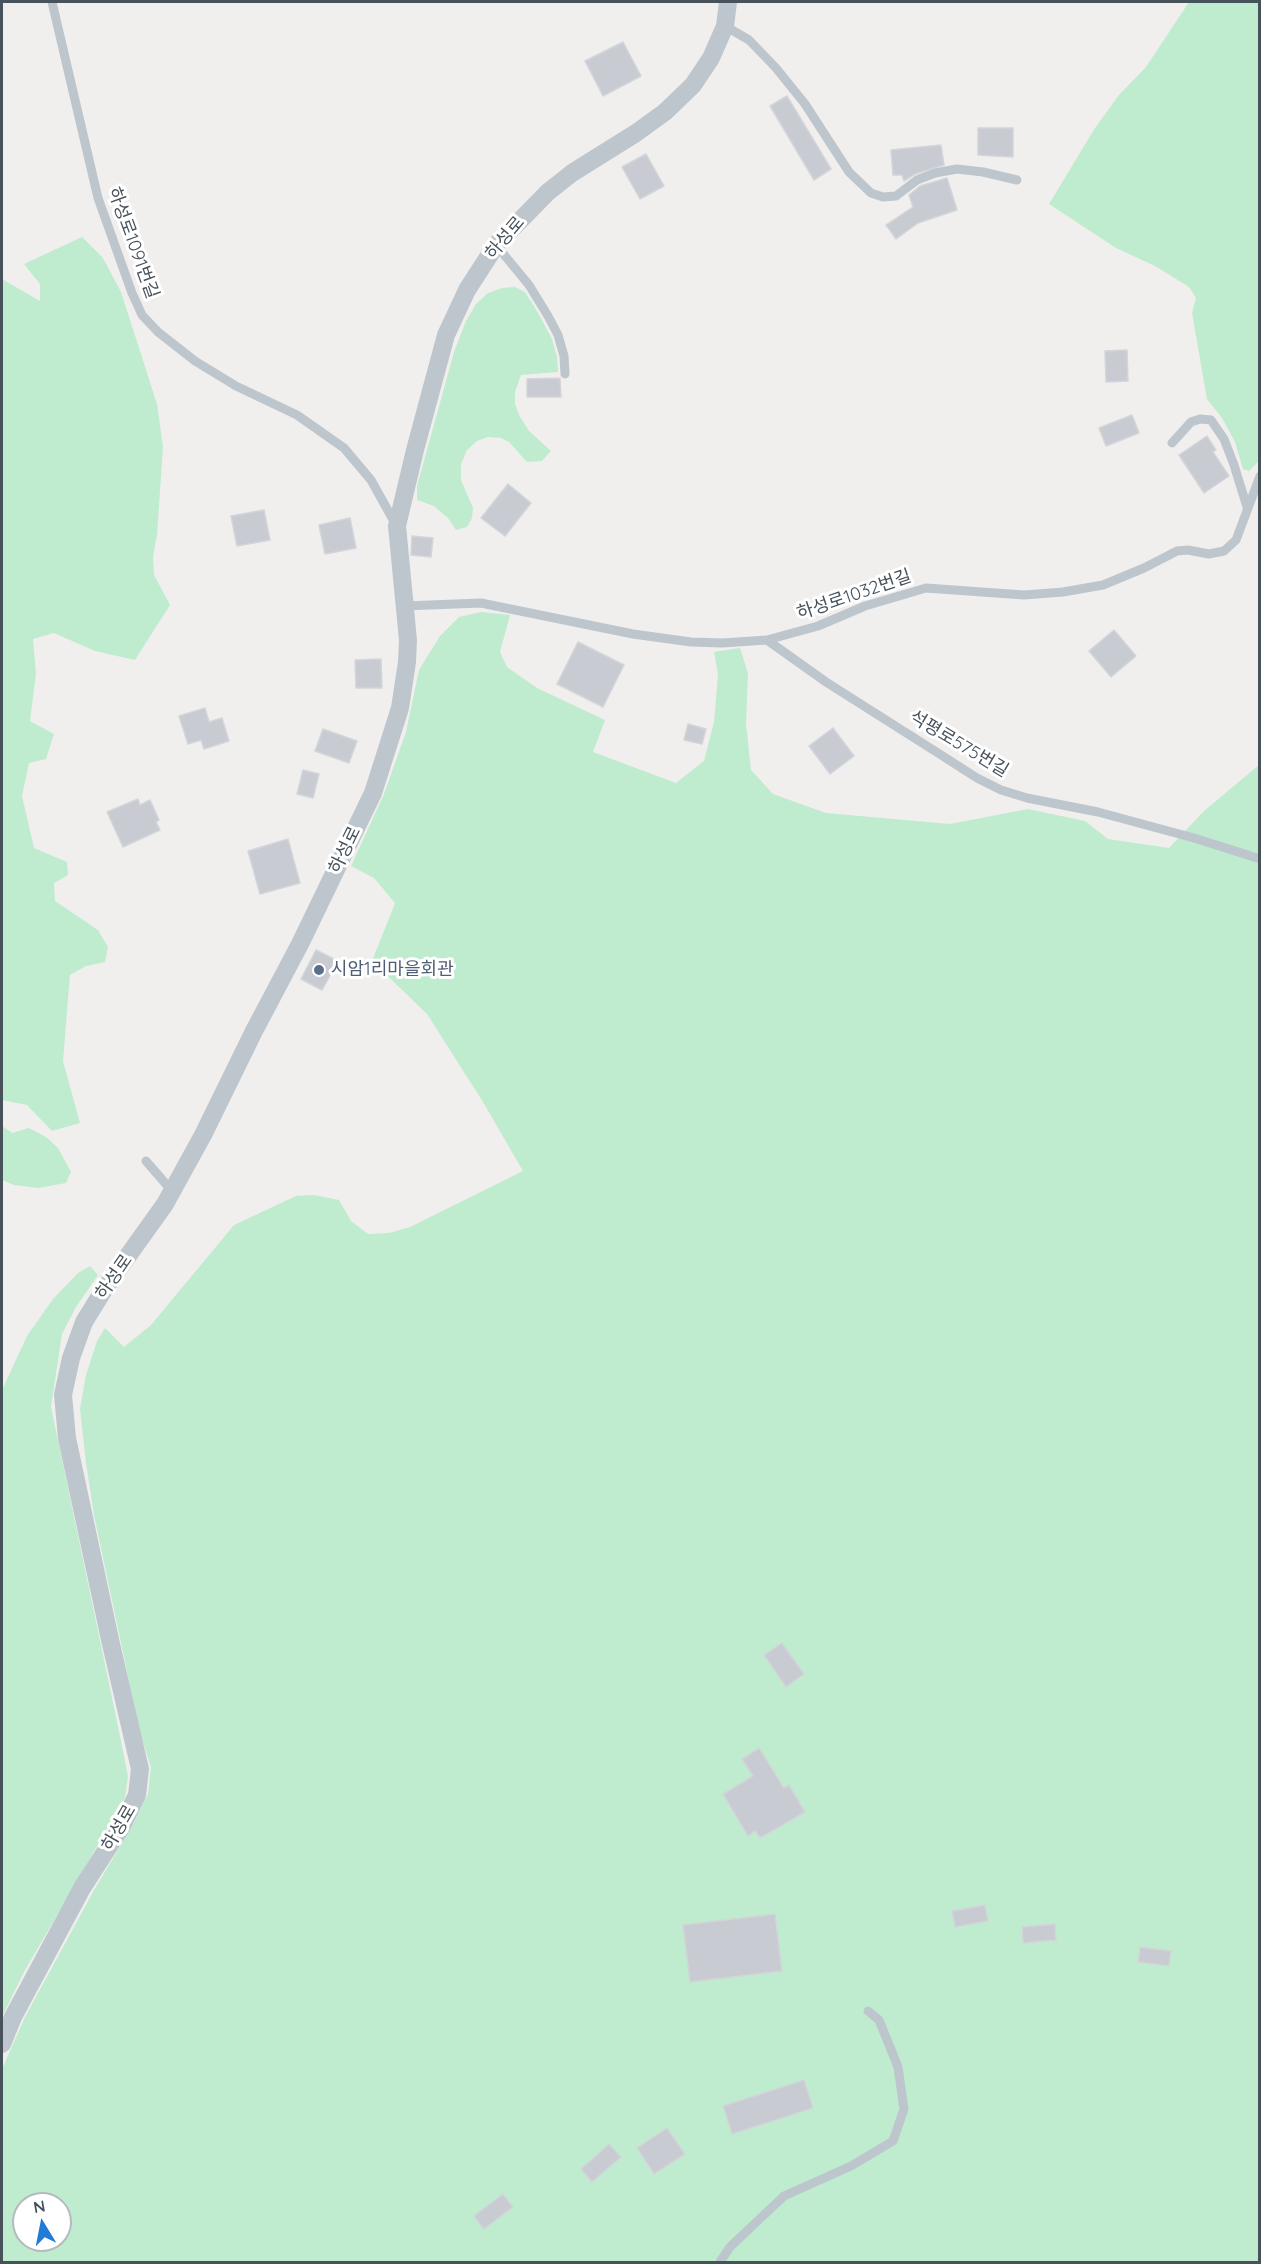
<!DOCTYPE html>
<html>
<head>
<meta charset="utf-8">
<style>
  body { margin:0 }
  #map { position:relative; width:1261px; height:2264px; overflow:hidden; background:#f1eeee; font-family:Quicksand,sans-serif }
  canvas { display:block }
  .frame { position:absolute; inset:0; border:3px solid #47525b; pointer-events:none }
  .north { position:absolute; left:12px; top:2192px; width:60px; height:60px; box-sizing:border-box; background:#fff; border:2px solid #b5babd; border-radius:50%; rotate:350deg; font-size:16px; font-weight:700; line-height:24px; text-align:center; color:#47525b }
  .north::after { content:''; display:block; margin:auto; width:21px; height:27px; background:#227bd7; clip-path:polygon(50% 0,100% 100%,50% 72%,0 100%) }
</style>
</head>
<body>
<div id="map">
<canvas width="1261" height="2264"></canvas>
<div class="frame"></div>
<div class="north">N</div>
</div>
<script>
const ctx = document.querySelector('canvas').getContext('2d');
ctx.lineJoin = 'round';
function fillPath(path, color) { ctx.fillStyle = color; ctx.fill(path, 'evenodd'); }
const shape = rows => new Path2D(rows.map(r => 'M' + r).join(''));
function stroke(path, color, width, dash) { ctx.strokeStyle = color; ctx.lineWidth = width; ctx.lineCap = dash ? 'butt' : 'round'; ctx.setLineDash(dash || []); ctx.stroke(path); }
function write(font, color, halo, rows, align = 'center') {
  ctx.font = font + ' Quicksand,"Noto Sans KR",sans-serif'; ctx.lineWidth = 6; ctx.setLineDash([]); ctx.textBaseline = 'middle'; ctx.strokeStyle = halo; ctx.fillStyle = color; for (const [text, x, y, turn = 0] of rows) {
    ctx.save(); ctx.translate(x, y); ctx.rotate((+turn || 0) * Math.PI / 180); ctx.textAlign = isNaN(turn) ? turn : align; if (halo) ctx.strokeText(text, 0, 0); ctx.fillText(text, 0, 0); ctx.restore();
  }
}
fillPath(shape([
  [1189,2,1259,2,1260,460,1249,471,1243,469,1235,442,1222,418,1207,399,1192,313,1196,298,1189,287,1155,266,1116,248,1049,204,1095,128,1119,95,1146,67],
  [82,237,103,258,121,292,157,404,163,447,157,535,153,556,154,575,170,605,135,660,95,651,54,633,33,639,36,674,30,721,54,734,46,759,29,763,22,796,34,848,67,862,68,875,54,883,55,901,98,930,108,947,105,962,86,966,70,975,63,1061,80,1123,52,1131,27,1105,2,1100,2,279,40,301,40,284,24,264],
  [515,287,525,292,537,311,552,339,557,357,558,372,521,375,515,392,515,404,519,415,529,431,551,451,542,461,527,462,509,442,501,438,488,437,477,441,467,450,461,464,461,480,473,508,472,518,467,527,456,530,448,518,434,506,417,500,417,486,454,352,466,321,476,304,488,293,502,288],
  [481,612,510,615,500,652,507,667,537,688,605,720,593,752,676,783,704,761,714,722,718,674,714,652,740,648,748,673,746,724,751,770,773,794,826,813,950,824,1028,809,1085,821,1108,839,1169,848,1204,811,1259,765,1259,2262,2,2262,2,2069,25,2017,93,1892,132,1826,148,1794,151,1767,140,1733,94,1515,86,1463,80,1409,86,1375,97,1341,105,1328,124,1347,151,1325,234,1225,296,1196,314,1195,339,1200,351,1221,368,1234,389,1233,410,1227,523,1171,483,1102,427,1014,372,961,395,903,374,878,351,866,384,794,406,732,419,670,440,636,459,617],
  [24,2204,60,2204,60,2240,24,2240],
  [2,1126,12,1133,29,1128,46,1137,58,1148,71,1172,66,1183,38,1188,14,1185,2,1180],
  [90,1266,98,1275,76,1307,62,1334,51,1407,120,1736,128,1776,125,1798,24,1972,2,2017,2,1390,27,1336,53,1299,78,1273]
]), '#bfecce');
const building = shape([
  [623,42,641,76,603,96,585,61,623,42],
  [787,96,831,169,814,180,770,106,787,96],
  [978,128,1013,128,1013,157,978,155,978,128],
  [941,145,944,165,915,174,904,181,902,175,893,175,891,150,941,145],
  [646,154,664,186,640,199,622,167,646,154],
  [947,178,957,210,918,223,896,239,886,225,913,207,909,195,920,186,947,178],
  [1127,350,1128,381,1106,382,1105,351,1127,350],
  [560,378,561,397,527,397,527,379,560,378],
  [1132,415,1139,433,1106,446,1099,428,1132,415],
  [1207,436,1216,450,1213,452,1229,476,1204,493,1179,455,1207,436],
  [508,484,531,503,505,536,481,518,508,484],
  [264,510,270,540,237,546,231,516,264,510],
  [350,518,356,548,325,554,319,525,350,518],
  [412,536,433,538,431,557,411,555,412,536],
  [1114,630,1136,656,1111,677,1089,651,1114,630],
  [578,642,624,665,603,707,557,684,578,642],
  [381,659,382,688,356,688,355,660,381,659],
  [205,708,209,722,222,718,229,741,204,749,201,740,188,744,179,716,205,708],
  [688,724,706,729,702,744,684,740,688,724],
  [833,728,854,756,830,774,809,746,833,728],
  [323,729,357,741,349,763,315,751,323,729],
  [303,770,319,774,313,798,297,794,303,770],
  [138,799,140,805,150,800,159,820,156,822,160,830,123,847,107,812,138,799],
  [288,839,300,883,260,894,248,851,288,839],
  [316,950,338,961,322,990,301,979,316,950],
  [782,1643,804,1674,786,1687,764,1655,782,1643],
  [759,1748,784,1788,789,1785,805,1812,760,1838,755,1831,748,1836,723,1794,753,1776,742,1759,759,1748],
  [985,1905,988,1921,955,1927,952,1911,985,1905],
  [775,1914,782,1971,690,1982,683,1925,775,1914],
  [1055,1924,1056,1940,1023,1943,1022,1927,1055,1924],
  [1140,1947,1171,1951,1169,1966,1138,1962,1140,1947],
  [804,2080,813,2108,732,2134,723,2106,804,2080],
  [667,2128,685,2154,654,2174,637,2148,667,2128],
  [609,2144,621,2157,592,2182,581,2169,609,2144],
  [503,2194,513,2207,484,2229,474,2216,503,2194]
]);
fillPath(building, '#c8cbd1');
stroke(building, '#d2d5d9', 1.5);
stroke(shape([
  [52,2,98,198,132,293,142,315,158,332,195,361,236,386,297,415,344,448,371,480,396,525],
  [725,26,749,40,776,68,805,104,849,172,871,193,883,197,896,196,917,180,935,173,957,169,983,172,1017,180],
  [496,245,529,285,548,316,558,335,564,356,565,374],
  [1172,443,1191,422,1200,419,1211,420,1224,439,1234,465,1247,507],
  [404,606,481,603,633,634,691,642,722,643,767,640,818,626,865,606,926,588,1024,595,1063,592,1103,585,1144,568,1177,551,1188,550,1209,554,1224,551,1236,540,1260,476],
  [767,640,826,682,938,753,977,778,1001,790,1027,798,1098,812,1194,838,1260,859],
  [146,1161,172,1191],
  [720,2262,730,2247,784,2196,851,2166,893,2141,904,2109,898,2067,879,2020,868,2011]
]), '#bdc6cd', 9);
stroke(shape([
  [2,2044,13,2017,82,1888,122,1826,137,1795,140,1769,111,1644,67,1438,63,1395,71,1358,84,1322,105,1288,165,1204,203,1135,254,1031,300,944,373,793,400,708,407,662,408,640,397,526,415,450,446,335,467,290,496,245,548,192,572,173,636,133,665,112,693,85,711,58,725,26,728,2]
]), '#bdc6cd', 18);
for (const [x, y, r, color] of [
  [319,970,6,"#5c6f8a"]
]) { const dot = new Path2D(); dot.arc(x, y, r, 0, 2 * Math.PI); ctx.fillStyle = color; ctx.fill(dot); stroke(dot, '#fff', 2); }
write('18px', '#47525b', '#fff', [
  ["하성로",505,238,-50],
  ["하성로1091번길",133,243,70],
  ["하성로1032번길",854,595,-19],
  ["석평로575번길",959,744,31],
  ["하성로",345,850,-64],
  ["하성로",114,1277,-55],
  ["하성로",119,1828,-60]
]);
write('18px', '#4e5e75', '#fff', [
  ["시암1리마을회관",331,970]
], 'left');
</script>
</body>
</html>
